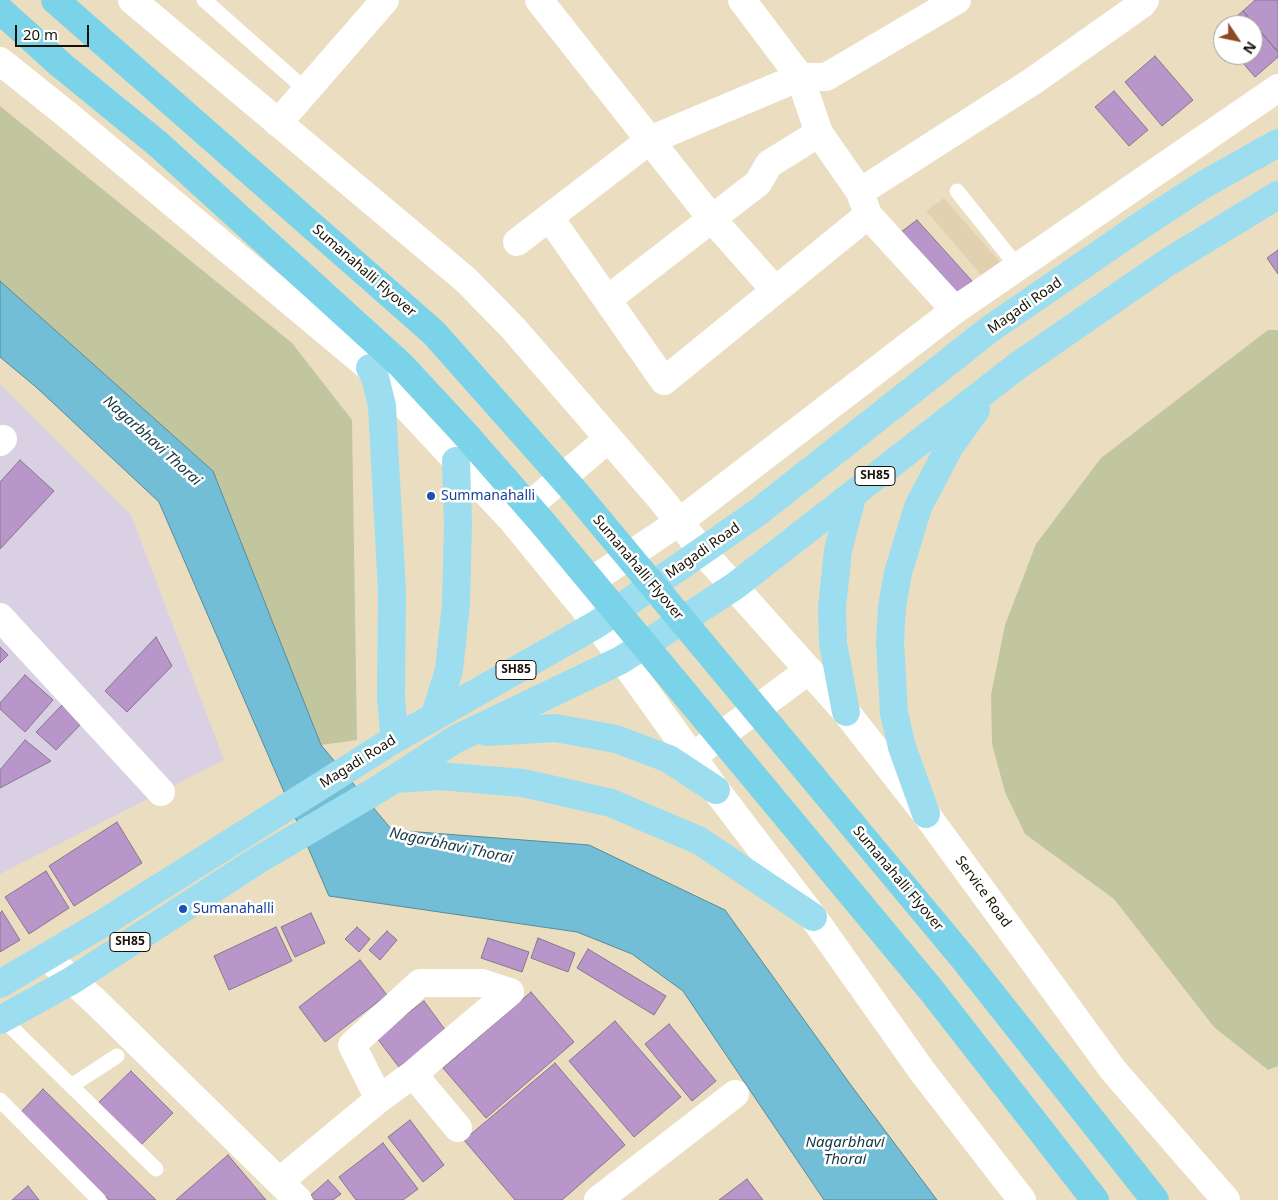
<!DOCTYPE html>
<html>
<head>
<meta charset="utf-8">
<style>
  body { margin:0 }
  #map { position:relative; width:1278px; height:1200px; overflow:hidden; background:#ebddc0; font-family:"Noto Sans",sans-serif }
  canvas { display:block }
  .north { position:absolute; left:1213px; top:15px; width:50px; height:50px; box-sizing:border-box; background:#fff; border:1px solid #a2a09c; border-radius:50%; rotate:124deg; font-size:14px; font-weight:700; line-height:20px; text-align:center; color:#171208 }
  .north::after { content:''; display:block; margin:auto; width:18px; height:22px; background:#8f4920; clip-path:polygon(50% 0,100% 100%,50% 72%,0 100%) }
  .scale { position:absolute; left:15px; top:25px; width:74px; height:22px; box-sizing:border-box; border:2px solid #171208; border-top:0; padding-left:6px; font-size:15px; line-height:18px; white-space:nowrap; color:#171208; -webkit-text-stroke:4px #fff; paint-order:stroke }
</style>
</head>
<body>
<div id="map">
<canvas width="1278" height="1200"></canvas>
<div class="north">N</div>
<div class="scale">20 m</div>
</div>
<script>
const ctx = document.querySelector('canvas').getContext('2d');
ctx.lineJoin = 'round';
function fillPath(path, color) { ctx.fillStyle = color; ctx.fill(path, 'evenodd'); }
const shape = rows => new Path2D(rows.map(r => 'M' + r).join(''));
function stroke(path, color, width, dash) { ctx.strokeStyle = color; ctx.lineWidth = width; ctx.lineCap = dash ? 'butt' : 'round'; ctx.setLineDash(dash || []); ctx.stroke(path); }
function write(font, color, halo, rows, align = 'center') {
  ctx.font = font + ' "Noto Sans",sans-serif'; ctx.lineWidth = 5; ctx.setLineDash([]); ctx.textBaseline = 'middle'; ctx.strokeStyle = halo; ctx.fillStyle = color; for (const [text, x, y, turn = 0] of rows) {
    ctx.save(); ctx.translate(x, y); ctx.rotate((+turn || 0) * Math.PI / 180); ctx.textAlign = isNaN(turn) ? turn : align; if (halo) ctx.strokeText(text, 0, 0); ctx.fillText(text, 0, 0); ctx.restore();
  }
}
fillPath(shape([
  [944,198,1000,262,982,276,926,211]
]), '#e1d1ae');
fillPath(shape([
  [0,384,131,515,224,760,0,874]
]), '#dad0e4');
fillPath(shape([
  [0,106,292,343,352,420,357,740,321,745,213,471,0,281],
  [1268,330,1278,330,1278,1066,1268,1070,1214,1027,1114,899,1025,834,1005,792,992,744,991,695,1005,625,1036,544,1101,458]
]), '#c2c69f');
const water = shape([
  [0,281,213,471,321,745,392,830,589,845,725,910,853,1088,937,1200,824,1200,683,991,632,954,577,932,329,896,159,502,36,387,0,357,0,281]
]);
fillPath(water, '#72bed6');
stroke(water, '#578a98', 1);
const building = shape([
  [1255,0,1278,0,1278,52,1243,11,1255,0],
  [1243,11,1278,52,1278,57,1255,77,1236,55,1253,55,1253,25,1226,25,1243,11],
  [1223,28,1223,40,1217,33,1223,28],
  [1155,56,1193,100,1162,126,1125,82,1155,56],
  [1114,91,1148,130,1129,146,1095,107,1114,91],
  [917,220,972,281,952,298,897,235,917,220],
  [1278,250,1278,274,1267,258,1278,250],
  [20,460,54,491,0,549,0,482,20,460],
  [156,637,172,666,127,712,105,691,156,637],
  [0,647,8,655,0,663,0,647],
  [25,675,53,700,25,732,0,709,0,703,25,675],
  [62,705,81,724,56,750,36,732,62,705],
  [25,740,51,761,0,788,0,770,25,740],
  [117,822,142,863,74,906,49,866,117,822],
  [46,871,69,908,29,934,5,897,46,871],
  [2,911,20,940,0,952,0,913,2,911],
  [311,913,325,943,295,957,281,927,311,913],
  [276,927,292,961,229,990,214,956,276,927],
  [357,927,370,939,359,952,345,939,357,927],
  [387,931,397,940,380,960,369,950,387,931],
  [488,938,529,952,522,972,481,958,488,938],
  [538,938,575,953,568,972,531,958,538,938],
  [588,949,666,996,654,1015,577,968,588,949],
  [360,960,387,995,325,1042,299,1007,360,960],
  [531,992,574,1042,486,1118,443,1068,531,992],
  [424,1001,446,1031,399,1067,376,1037,424,1001],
  [615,1021,681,1097,634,1137,569,1061,615,1021],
  [669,1024,716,1081,692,1101,645,1044,669,1024],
  [555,1063,625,1145,562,1200,515,1200,464,1140,555,1063],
  [131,1071,173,1113,140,1146,98,1103,131,1071],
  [43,1089,156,1200,109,1200,20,1113,43,1089],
  [410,1120,444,1165,423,1182,388,1137,410,1120],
  [383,1143,418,1189,403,1200,356,1200,339,1177,383,1143],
  [228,1155,266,1200,176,1200,228,1155],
  [747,1179,763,1200,719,1200,747,1179],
  [328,1180,341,1194,333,1200,315,1200,311,1195,328,1180],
  [28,1186,39,1200,12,1200,28,1186]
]);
fillPath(building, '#b996c9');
stroke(building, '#86768e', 1);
stroke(shape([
  [204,0,306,90],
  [957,191,1017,266],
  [3,1019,156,1169],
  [71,1086,117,1056],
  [0,1100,99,1200]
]), '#fff', 15);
stroke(shape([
  [539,0,712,219,774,289],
  [742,0,800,77,819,133,860,192,1033,81,1142,4,1145,0],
  [278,123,385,0],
  [868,215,955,310],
  [550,218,664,381,868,215,860,192],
  [517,242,650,140,800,77,826,77,957,0],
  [608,299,758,183,769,164,819,133],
  [0,442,3,439],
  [0,617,161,792],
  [47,957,97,1003,298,1200],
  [413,1074,510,992],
  [379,1099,413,1074,458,1128],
  [280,1181,379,1099,352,1045,420,983,482,983,510,992],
  [598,1200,735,1094]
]), '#fff', 28);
stroke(shape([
  [132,0,466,280,513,328,661,499,703,552,846,712,926,814,1113,1070,1226,1200],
  [0,61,70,117,370,368,512,520,597,624,716,790,813,917,922,1071,1022,1200],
  [512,520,608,439],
  [572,594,679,522,955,310,1278,88],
  [692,757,809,670]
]), '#fff', 28);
stroke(shape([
  [370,368,375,377,382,406,392,592,391,699,395,739],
  [846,712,833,643,832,608,838,550,853,494],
  [435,715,449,670,456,603,458,524,456,461],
  [487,732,555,728,616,739,669,759,716,790],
  [396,779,439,776,523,783,611,803,700,841,813,917],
  [926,814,902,747,894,713,890,642,892,607,898,573,918,507,950,446,976,410],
  [0,984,100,925,395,739,597,624,757,513,990,329,1143,224,1203,185,1278,143],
  [0,1020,71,981,258,860,377,790,456,739,621,660,735,586,1016,367,1168,262,1278,195]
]), '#9cdeef', 28);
stroke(shape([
  [55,0,434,333,576,493,964,959,1155,1200],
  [0,10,61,65,158,144,401,365,465,434,542,522,932,991,1095,1200]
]), '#7bd3ea', 28);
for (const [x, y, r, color] of [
  [431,496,5,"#1a4fb4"],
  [183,909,5,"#1a4fb4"]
]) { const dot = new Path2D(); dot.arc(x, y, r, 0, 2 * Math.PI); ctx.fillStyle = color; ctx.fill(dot); stroke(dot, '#fff', 2); }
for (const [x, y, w] of [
  [875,476,40],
  [516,670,40],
  [130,942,40]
]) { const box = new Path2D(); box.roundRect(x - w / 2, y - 9.5, w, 19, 4); ctx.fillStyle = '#fff'; ctx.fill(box); stroke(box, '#171208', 1); }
write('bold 12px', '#171208', null, [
  ["SH85",875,476],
  ["SH85",516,670],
  ["SH85",130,942]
]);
write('14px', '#171208', '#fff', [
  ["Sumanahalli Flyover",364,271,41],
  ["Magadi Road",1025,306,-35],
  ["Magadi Road",703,551,-35],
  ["Sumanahalli Flyover",638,568,50],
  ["Magadi Road",358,762,-32],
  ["Sumanahalli Flyover",898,879,50],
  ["Service Road",983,892,54]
]);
write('14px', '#164399', '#fff', [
  ["Summanahalli",441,496],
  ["Sumanahalli",193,909]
], 'left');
write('italic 15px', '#143843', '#fff', [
  ["Nagarbhavi Thorai",152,441,42],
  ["Nagarbhavi Thorai",451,846,12],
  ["Nagarbhavi",845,1143],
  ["Thorai",845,1160]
]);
</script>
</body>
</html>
